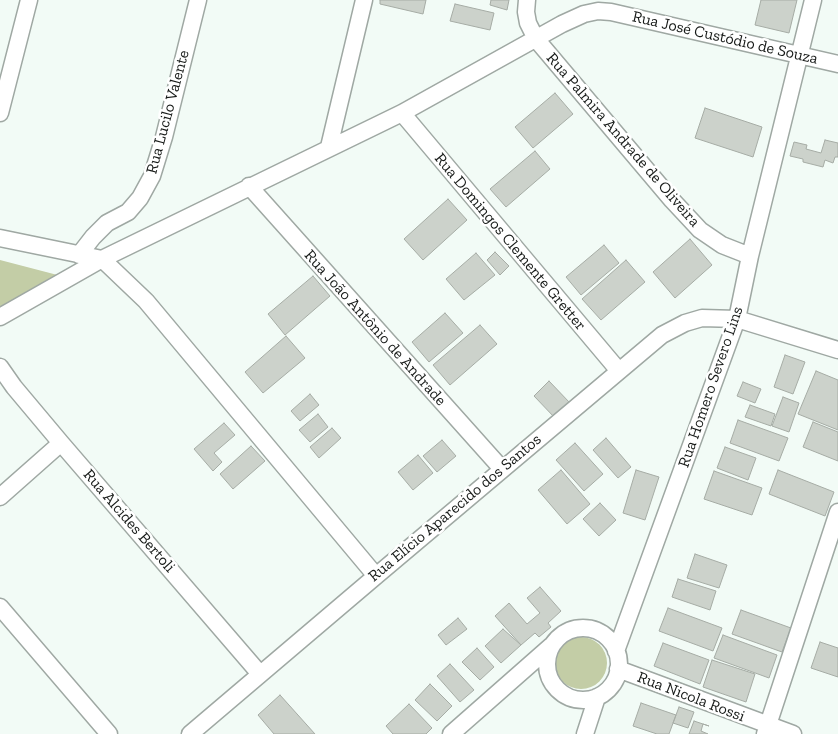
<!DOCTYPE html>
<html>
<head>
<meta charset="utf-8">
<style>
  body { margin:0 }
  canvas { display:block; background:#f2fbf6 }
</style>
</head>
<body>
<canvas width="838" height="734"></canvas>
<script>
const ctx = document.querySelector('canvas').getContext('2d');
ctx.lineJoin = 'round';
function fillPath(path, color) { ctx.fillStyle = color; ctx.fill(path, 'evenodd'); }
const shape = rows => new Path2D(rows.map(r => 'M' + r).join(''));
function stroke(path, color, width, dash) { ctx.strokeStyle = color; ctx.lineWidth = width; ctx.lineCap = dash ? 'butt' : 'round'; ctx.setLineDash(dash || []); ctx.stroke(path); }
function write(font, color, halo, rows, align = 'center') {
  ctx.font = font + ' "Zilla Slab",serif'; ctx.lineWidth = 5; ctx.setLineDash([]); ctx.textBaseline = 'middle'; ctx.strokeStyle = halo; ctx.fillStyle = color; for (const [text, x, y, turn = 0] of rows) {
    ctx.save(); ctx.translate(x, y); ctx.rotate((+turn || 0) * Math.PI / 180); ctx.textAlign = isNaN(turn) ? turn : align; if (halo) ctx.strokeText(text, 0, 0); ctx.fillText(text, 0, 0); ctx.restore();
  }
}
fillPath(shape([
  [0,260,69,278,0,313],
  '555 663a26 26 0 1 1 52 0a26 26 0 1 1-52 0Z'
]), '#c3cda6');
const building = shape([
  [380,0,426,0,423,14,380,4,380,0],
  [491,0,509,0,507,10,490,5,491,0],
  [761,0,797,0,789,33,755,25,761,0],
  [455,4,494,13,490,30,450,21,455,4],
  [555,93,573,114,533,148,515,127,555,93],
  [705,108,762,127,753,157,695,138,705,108],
  [825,140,838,143,838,157,835,157,833,163,825,160,823,167,803,162,803,159,790,156,794,142,807,145,806,149,821,153,825,140],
  [535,151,550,169,506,207,490,189,535,151],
  [448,199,467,220,423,260,404,239,448,199],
  [690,239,712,265,675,298,653,272,690,239],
  [604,245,619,263,581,295,566,277,604,245],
  [495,252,509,266,500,275,487,260,495,252],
  [476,253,495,275,464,300,446,279,476,253],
  [626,260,645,282,601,320,582,299,626,260],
  [313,276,330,296,285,335,268,314,313,276],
  [445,313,463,333,429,362,412,342,445,313],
  [480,325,497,344,450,385,433,365,480,325],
  [286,336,305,358,263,393,245,372,286,336],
  [785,355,805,362,793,394,774,387,785,355],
  [816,371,838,380,838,430,798,414,816,371],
  [549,381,570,403,555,418,534,396,549,381],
  [743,382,761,389,755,403,737,396,743,382],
  [310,394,319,405,300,421,291,411,310,394],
  [783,397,799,403,789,432,772,426,783,397],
  [750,405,775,414,771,426,745,417,750,405],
  [318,414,328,427,310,442,299,430,318,414],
  [738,420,788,438,779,461,730,443,738,420],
  [813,422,838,432,838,461,803,447,813,422],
  [224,423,235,435,214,453,222,462,213,471,194,449,224,423],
  [332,428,341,438,319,458,310,447,332,428],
  [606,438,631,467,618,478,593,450,606,438],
  [442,440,456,456,437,472,423,456,442,440],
  [575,443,603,474,584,491,556,460,575,443],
  [251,446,265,461,233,489,220,474,251,446],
  [725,447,756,458,748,480,717,468,725,447],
  [418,455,433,473,413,490,398,472,418,455],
  [561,470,590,504,567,524,538,490,561,470],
  [636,470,659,477,645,520,623,513,636,470],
  [778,470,834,492,825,516,769,494,778,470],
  [714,471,762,488,752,515,704,499,714,471],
  [600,503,616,520,599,536,583,519,600,503],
  [695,554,727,565,719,588,687,578,695,554],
  [678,579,716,591,710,610,672,597,678,579],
  [540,587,561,611,548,623,551,627,539,637,535,633,521,645,495,616,509,603,527,624,540,613,527,598,540,587],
  [668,608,722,628,713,651,659,631,668,608],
  [741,610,791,628,782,652,732,634,741,610],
  [458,618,467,629,446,645,438,635,458,618],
  [503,629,521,645,501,663,485,646,503,629],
  [723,635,777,655,769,678,714,658,723,635],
  [820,642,838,648,838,677,811,668,820,642],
  [663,643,709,660,700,684,654,666,663,643],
  [477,648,494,667,480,680,462,662,477,648],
  [712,660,755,674,746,702,703,687,712,660],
  [450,664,474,690,460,702,437,676,450,664],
  [430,684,452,706,437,721,415,700,430,684],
  [280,695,315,734,274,734,258,715,280,695],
  [641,703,676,715,669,734,657,734,633,726,641,703],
  [409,704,432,728,426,734,393,734,386,726,409,704],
  [679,707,694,712,688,728,673,723,679,707],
  [694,721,709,726,703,724,701,731,708,734,689,734,694,721]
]);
fillPath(building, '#ccd2cb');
stroke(building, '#a6aca5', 1);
const minor = shape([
  [527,0,526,12,528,23,536,39,672,200,700,230,722,245,750,256],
  [0,113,29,0],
  [402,113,619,371],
  [329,147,364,0],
  [249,186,502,469],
  [0,238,102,259,146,301,376,576],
  [79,255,93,237,107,223,128,212,140,198,152,176,164,137,198,0],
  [0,317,102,259,402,113,562,24,584,14,598,11,611,12,838,64],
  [0,367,14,387,61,443,260,674],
  [0,497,61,443],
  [0,607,109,734],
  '547 664a36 36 0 1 1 72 0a36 36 0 1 1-72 0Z',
  [616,651,737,319,750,256,813,0],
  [618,669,793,734],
  [190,734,376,576,662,335,685,323,702,318,737,319,838,350],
  [451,734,551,646],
  [585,734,597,697],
  [765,734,838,512]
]);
stroke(minor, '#9fa8a3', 19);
stroke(minor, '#fff', 16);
write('16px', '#161917', '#fff', [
  ["Rua José Custódio de Souza",725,38,13],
  ["Rua Lucilo Valente",168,112,-75],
  ["Rua Palmira Andrade de Oliveira",623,140,49],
  ["Rua Domingos Clemente Gretter",510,242,50],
  ["Rua João Antônio de Andrade",375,328,48],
  ["Rua Homero Severo Lins",711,387,-71],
  ["Rua Elício Aparecido dos Santos",455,508,-40],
  ["Rua Alcides Bertoli",129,521,49],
  ["Rua Nicola Rossi",691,697,21]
]);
</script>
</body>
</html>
